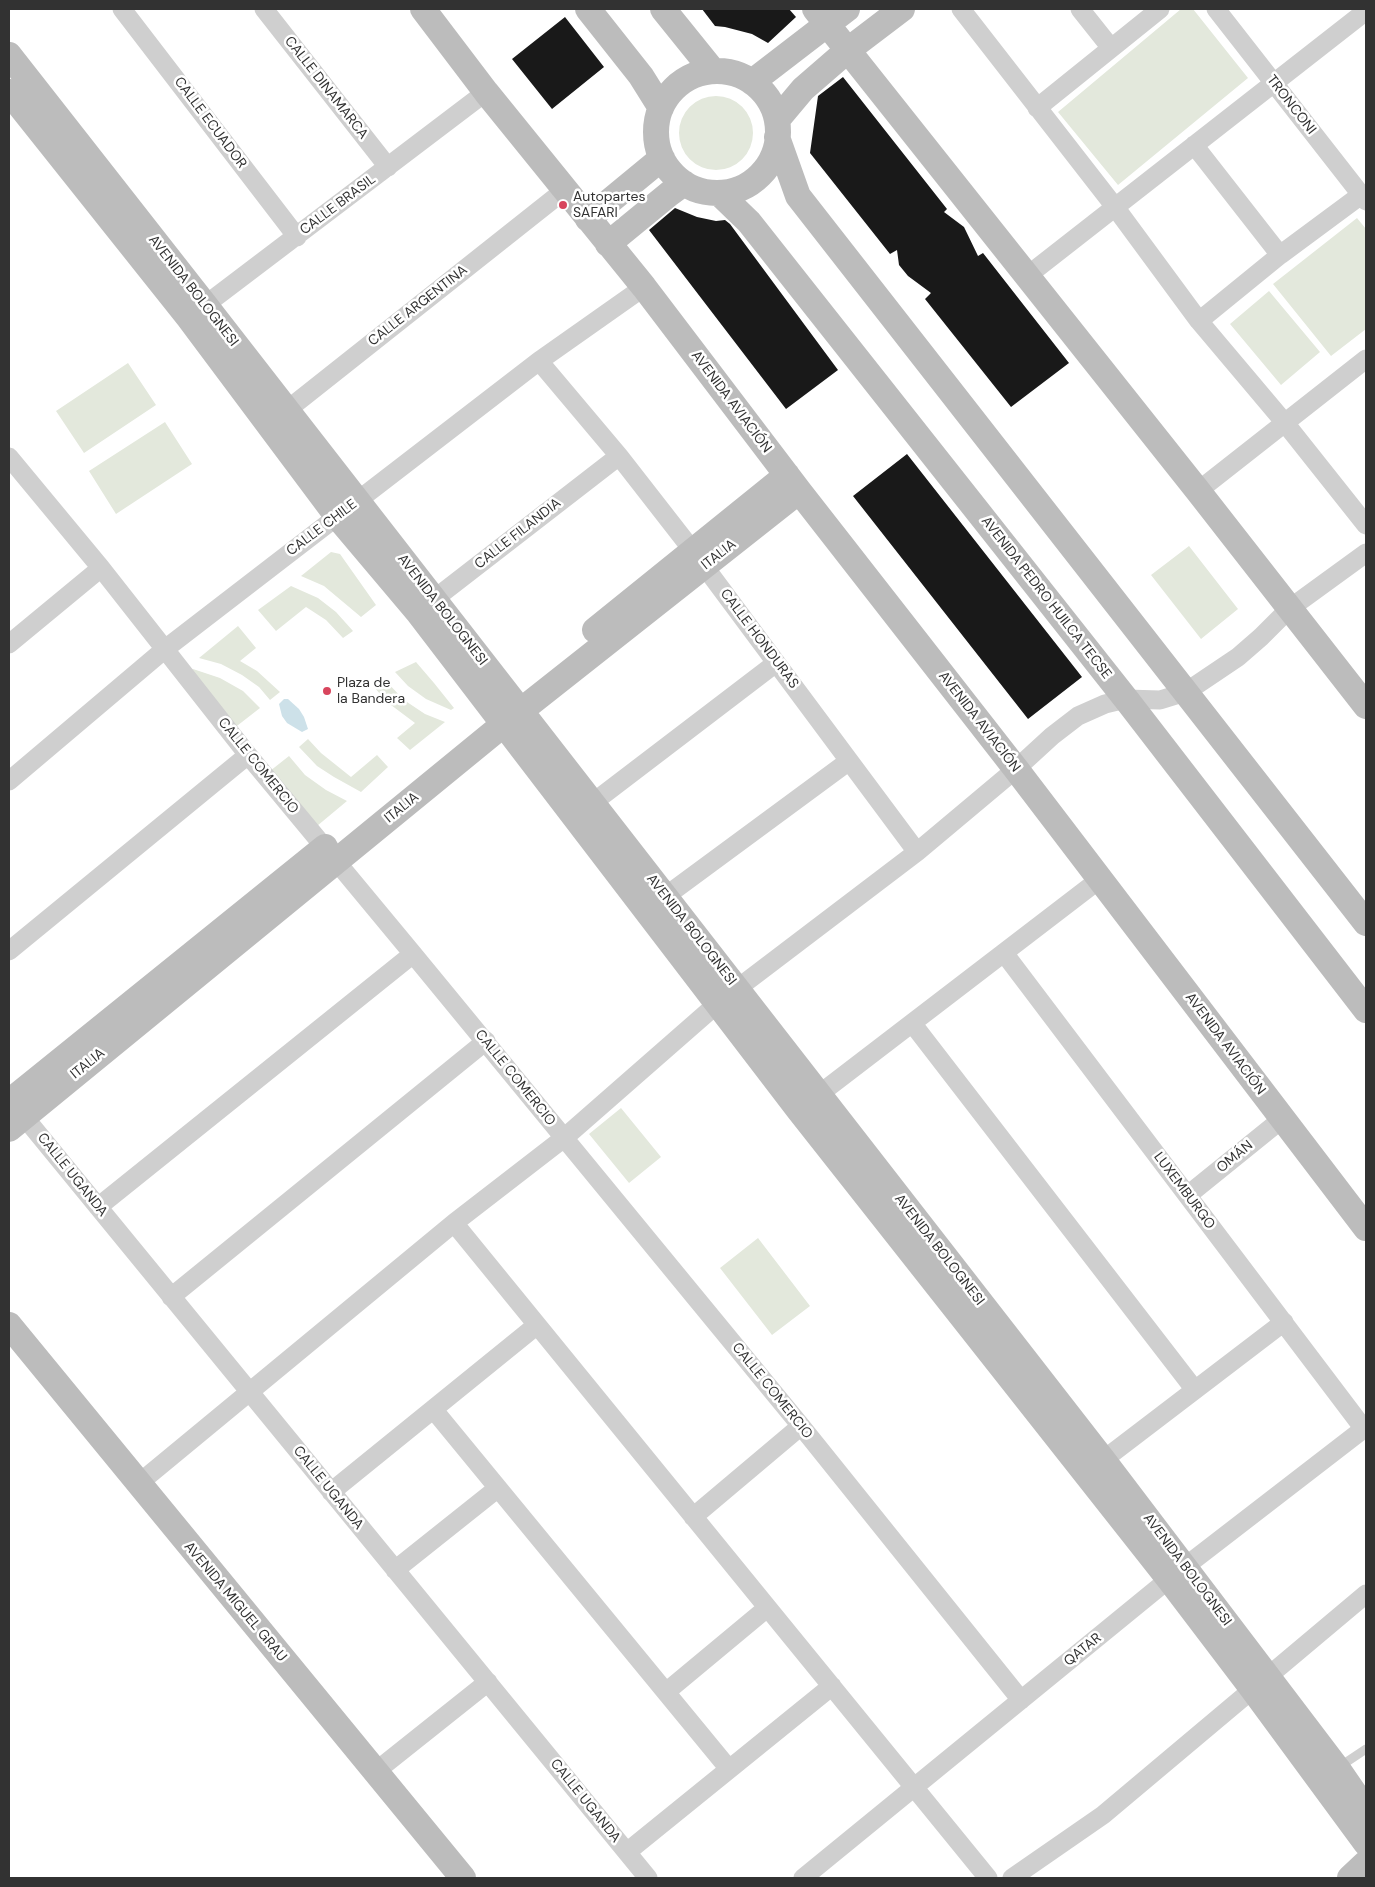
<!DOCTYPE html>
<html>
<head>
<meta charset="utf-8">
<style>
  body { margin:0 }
  #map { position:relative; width:1375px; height:1887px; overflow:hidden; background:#fff; font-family:"DM Sans",sans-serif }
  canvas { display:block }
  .frame { position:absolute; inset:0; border:10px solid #323232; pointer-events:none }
</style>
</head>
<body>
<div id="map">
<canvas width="1375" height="1887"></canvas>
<div class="frame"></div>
</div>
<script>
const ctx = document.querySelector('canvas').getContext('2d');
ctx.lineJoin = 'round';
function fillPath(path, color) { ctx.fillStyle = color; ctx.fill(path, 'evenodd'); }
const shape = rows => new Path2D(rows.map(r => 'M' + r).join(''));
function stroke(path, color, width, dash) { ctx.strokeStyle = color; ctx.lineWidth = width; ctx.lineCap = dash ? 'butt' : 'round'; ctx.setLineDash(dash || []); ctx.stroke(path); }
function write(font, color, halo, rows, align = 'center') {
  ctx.font = font + ' "DM Sans",sans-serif'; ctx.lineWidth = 5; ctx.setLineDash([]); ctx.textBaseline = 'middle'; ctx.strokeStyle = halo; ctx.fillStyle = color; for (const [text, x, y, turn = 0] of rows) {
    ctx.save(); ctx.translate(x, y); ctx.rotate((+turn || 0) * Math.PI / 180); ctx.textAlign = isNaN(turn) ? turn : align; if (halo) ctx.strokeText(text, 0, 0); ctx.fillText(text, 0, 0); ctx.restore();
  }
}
fillPath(shape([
  [1181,9,1193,9,1248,78,1118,185,1058,112],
  '679 133a37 37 0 1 1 74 0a37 37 0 1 1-74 0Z',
  [1357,218,1366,229,1366,329,1331,356,1273,284],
  [1269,291,1320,352,1281,385,1230,324],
  [128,363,156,405,84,453,56,411],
  [165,422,192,464,116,514,89,471],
  [1189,546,1238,609,1201,639,1151,575],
  [331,552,340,554,376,605,361,617,324,586,301,576],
  [291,586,318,598,336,612,353,631,343,638,326,620,306,607,276,631,258,610],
  [238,626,256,648,240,661,257,671,280,692,270,700,259,687,242,675,221,664,199,658],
  [416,662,434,683,454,708,451,710,426,699,408,686,395,672],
  [193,669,220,678,243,691,260,708,233,729,189,673],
  [384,679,404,700,425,714,445,722,410,750,397,738,415,723,387,702,374,687],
  [308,739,321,753,351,777,377,755,388,767,361,792,334,777,317,766,299,747],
  [289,756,305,775,326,790,347,801,317,826,270,771],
  [621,1108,661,1157,629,1183,589,1134],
  [758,1238,810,1306,772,1335,720,1268]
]), '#e3e8dc');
fillPath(shape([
  [284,699,288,699,299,709,304,717,308,729,302,732,287,723,282,716,279,704]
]), '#cde1e9');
fillPath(shape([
  [702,9,789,9,796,17,768,43,752,34,725,27,715,26],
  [565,17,604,67,552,109,512,59],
  [843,77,947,209,944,212,964,227,978,256,983,253,1069,363,1011,407,925,299,931,293,908,276,899,265,897,250,890,254,810,153,818,96],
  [675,208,697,217,716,221,725,220,730,224,838,370,786,409,649,230],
  [907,454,1082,677,1028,719,853,496]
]), '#191919');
stroke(shape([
  [1339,1767,1366,1749]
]), '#cfcfcf', 9);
stroke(shape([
  [122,9,297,237],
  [264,9,388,167],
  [961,9,1115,207,1199,321,1285,423,1366,525],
  [1080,9,1111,48],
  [1216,9,1366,201],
  [1037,108,1160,9],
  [1194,145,1280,255],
  [1027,276,1366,11],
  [196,312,486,92],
  [1199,321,1280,255,1361,195],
  [539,361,619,456,693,551,917,852],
  [277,418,566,189],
  [9,457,101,568,248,755,413,954,801,1426,1021,1700],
  [1198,491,1366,359],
  [424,607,619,456],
  [9,644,101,568],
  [9,781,165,649,539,361,644,287],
  [582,811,776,663],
  [655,904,849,761],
  [9,951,248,755],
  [1004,953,1364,1429],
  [912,1023,1195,1390],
  [809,1102,1100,879],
  [17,1108,648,1878],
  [1188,1195,1282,1119],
  [98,1207,413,954],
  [454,1223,988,1878],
  [171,1297,486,1041],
  [433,1409,729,1769],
  [1094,1467,1284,1322],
  [138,1484,454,1223,564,1138,717,1004,917,852,1016,769,1052,736,1078,716,1105,704,1126,699,1160,700,1186,692,1238,657,1261,637,1289,609,1366,553],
  [331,1492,537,1325],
  [693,1517,801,1426],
  [395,1570,498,1488],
  [666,1692,767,1608],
  [375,1772,488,1682],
  [627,1852,832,1686],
  [803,1878,1169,1579,1366,1427],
  [1012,1878,1103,1815,1366,1594]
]), '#cfcfcf', 19);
stroke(shape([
  [423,9,486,92,644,287,799,491,1016,769,1366,1228],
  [588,9,641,76,661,108],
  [663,9,713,71],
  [815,9,1198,491,1366,706],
  [9,55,205,305,1103,1460,1337,1768,1366,1810],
  '656 132a61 61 0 1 1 122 0a61 61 0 1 1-122 0Z',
  [752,82,847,9],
  [9,92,189,318,337,516,418,612,799,1110,1169,1579,1252,1688,1366,1843],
  [777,120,803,89,848,50,902,9],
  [777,137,798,196,1366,923],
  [719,193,749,222,1126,699,1366,1010],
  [588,219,662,158],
  [608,244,669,194,684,183],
  [595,630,787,475],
  [9,1102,325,847],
  [9,1129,504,724,799,491],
  [9,1325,463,1878],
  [1350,1878,1366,1863]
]), '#bcbcbc', 26);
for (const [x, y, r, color] of [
  [563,205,5,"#d8455d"],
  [327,691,5,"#d8455d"]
]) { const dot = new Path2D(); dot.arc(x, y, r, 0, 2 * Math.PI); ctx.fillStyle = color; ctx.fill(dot); stroke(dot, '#fff', 2); }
write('14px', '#323232', '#fff', [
  ["CALLE DINAMARCA",326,88,52],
  ["TRONCONI",1291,105,52],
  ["CALLE ECUADOR",210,123,53],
  ["CALLE BRASIL",338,205,-37],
  ["AVENIDA BOLOGNESI",193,291,52],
  ["CALLE ARGENTINA",418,306,-38],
  ["AVENIDA AVIACIÓN",731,402,53],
  ["CALLE CHILE",322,528,-37],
  ["CALLE FILANDIA",518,534,-38],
  ["ITALIA",719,555,-38],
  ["AVENIDA PEDRO HUILCA TECSE",1046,598,52],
  ["AVENIDA BOLOGNESI",442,610,52],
  ["CALLE HONDURAS",759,639,53],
  ["AVENIDA AVIACIÓN",979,722,52],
  ["CALLE COMERCIO",258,766,51],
  ["ITALIA",402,808,-39],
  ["AVENIDA BOLOGNESI",691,930,52],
  ["AVENIDA AVIACIÓN",1225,1044,53],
  ["ITALIA",88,1064,-39],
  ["CALLE COMERCIO",515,1078,51],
  ["OMÁN",1235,1157,-39],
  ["CALLE UGANDA",72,1175,51],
  ["LUXEMBURGO",1184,1191,53],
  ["AVENIDA BOLOGNESI",939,1250,52],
  ["CALLE COMERCIO",772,1391,51],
  ["CALLE UGANDA",328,1488,51],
  ["AVENIDA BOLOGNESI",1187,1570,53],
  ["AVENIDA MIGUEL GRAU",235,1602,50],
  ["QATAR",1083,1650,-39],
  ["CALLE UGANDA",585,1801,51]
]);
write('14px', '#323232', '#fff', [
  ["Autopartes",573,197],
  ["SAFARI",573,213],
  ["Plaza de",337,683],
  ["la Bandera",337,699]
], 'left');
</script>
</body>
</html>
